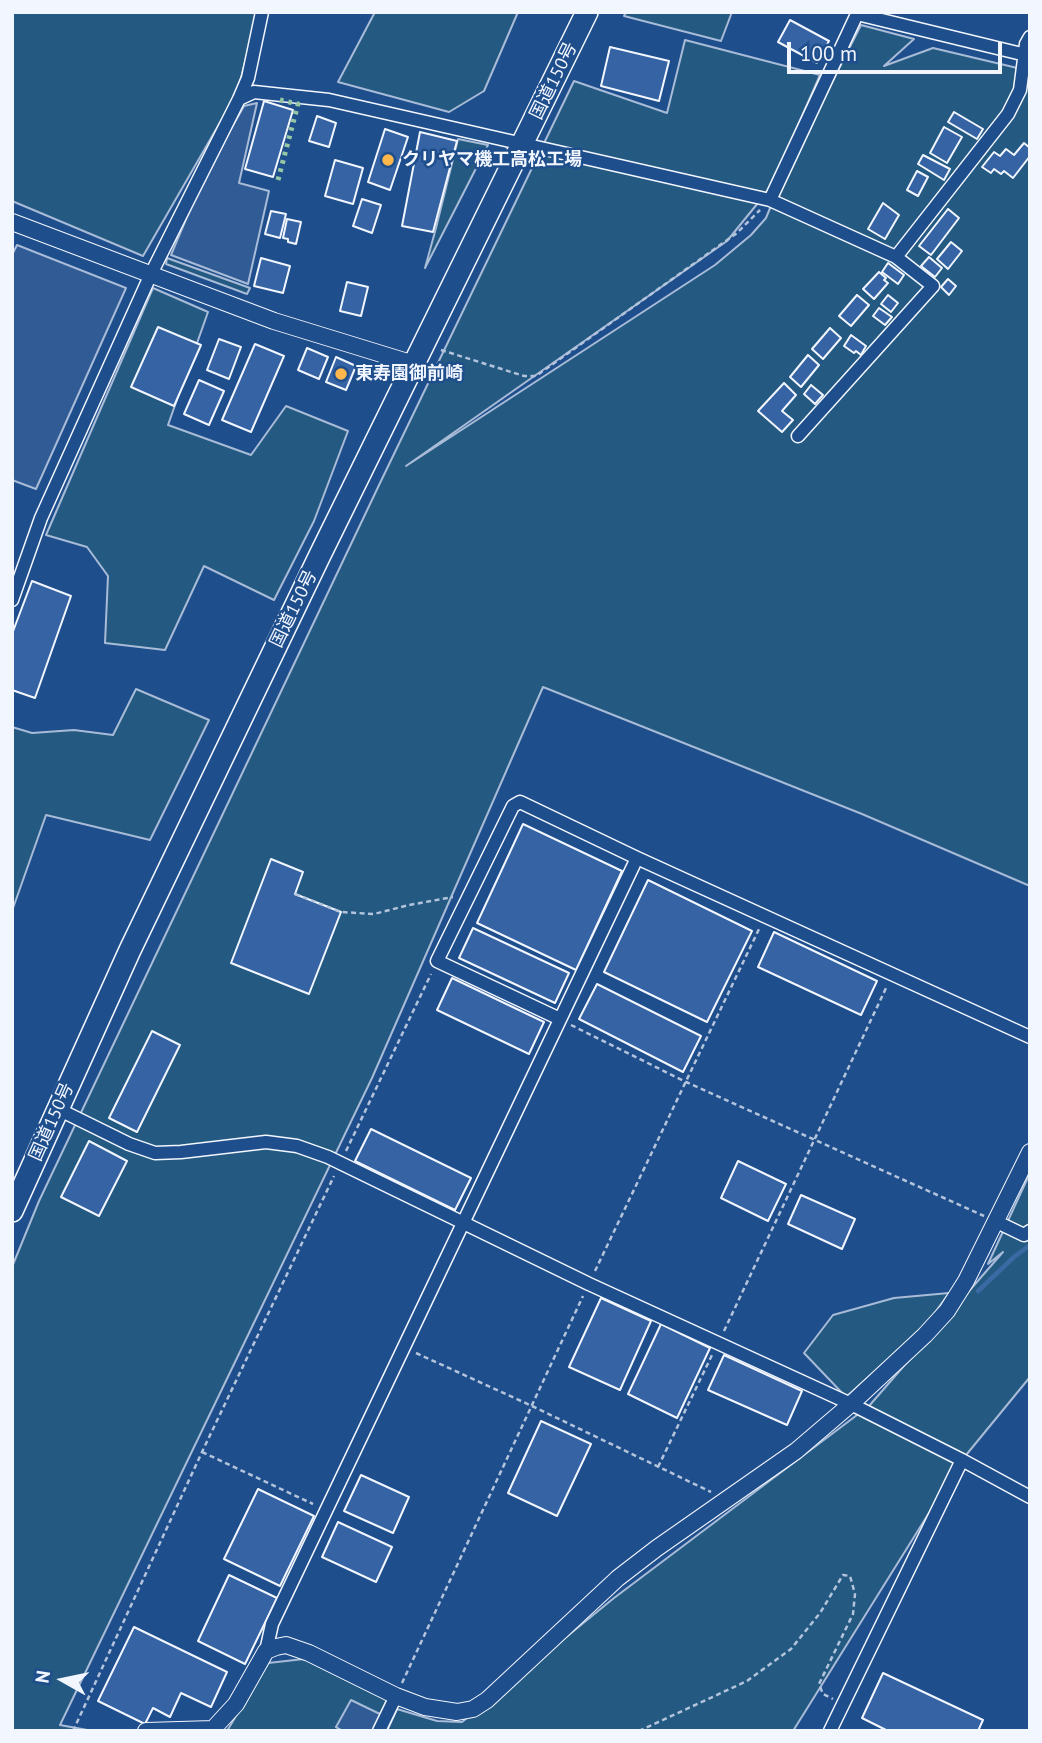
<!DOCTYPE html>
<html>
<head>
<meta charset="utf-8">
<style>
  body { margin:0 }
  #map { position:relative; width:1042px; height:1743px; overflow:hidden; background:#1f4e8c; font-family:"PT Sans",sans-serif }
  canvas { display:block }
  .frame { position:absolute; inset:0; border:14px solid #f2f6ff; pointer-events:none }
  .north { position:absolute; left:28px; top:1645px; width:70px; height:70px; -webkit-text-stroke:5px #1f4e8c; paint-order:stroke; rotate:279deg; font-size:19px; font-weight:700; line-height:28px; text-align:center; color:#f2f6ff }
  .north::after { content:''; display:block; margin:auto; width:24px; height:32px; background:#f2f6ff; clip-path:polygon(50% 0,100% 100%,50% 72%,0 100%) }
  .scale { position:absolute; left:787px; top:42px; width:215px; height:32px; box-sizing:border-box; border:4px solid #f2f6ff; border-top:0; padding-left:9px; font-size:21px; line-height:24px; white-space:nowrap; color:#f2f6ff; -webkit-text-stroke:5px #1f4e8c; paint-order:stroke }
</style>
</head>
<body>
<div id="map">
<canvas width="1042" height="1743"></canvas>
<div class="frame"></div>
<div class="north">N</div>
<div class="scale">100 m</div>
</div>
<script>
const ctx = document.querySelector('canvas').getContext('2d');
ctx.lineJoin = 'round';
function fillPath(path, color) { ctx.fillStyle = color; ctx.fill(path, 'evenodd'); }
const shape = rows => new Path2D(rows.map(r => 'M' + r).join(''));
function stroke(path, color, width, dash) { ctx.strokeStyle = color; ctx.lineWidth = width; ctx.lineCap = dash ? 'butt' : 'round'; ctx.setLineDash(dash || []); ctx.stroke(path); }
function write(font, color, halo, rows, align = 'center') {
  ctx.font = font + ' "PT Sans","Noto Sans JP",sans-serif'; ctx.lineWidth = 5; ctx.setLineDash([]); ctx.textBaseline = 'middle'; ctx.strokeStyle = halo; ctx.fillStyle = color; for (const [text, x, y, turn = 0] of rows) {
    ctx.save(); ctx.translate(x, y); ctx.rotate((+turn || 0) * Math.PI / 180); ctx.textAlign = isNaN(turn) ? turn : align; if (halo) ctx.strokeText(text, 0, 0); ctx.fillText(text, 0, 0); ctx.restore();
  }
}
const green = shape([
  [12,12,258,12,237,93,143,256,12,201,12,12],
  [375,12,518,12,484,91,449,112,338,82,375,12],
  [626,12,732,12,721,41,624,16,626,12],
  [861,25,914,39,884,66,933,48,1030,71,1030,886,862,814,543,687,372,1078,60,1725,93,1731,12,1731,12,1267,39,1201,380,483,574,81,667,113,685,40,820,75,771,187,727,241,406,466,715,265,751,235,766,218,777,191,861,25],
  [458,139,488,145,425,268,436,228,458,139],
  [167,258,250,288,247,294,166,264,167,258],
  [153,288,208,312,168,425,251,455,286,406,348,431,314,521,274,600,204,566,165,650,105,643,108,576,87,547,46,535,153,288],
  [136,689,209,720,150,840,46,815,12,911,12,727,32,733,74,730,113,735,136,689],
  [1030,1173,1030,1377,962,1460,793,1731,387,1731,397,1709,437,1721,462,1722,614,1598,869,1406,1003,1252,988,1264,1030,1173],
  [949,1293,926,1325,846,1397,804,1353,833,1315,894,1298,949,1293],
  [304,1659,389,1701,382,1715,336,1727,343,1731,227,1731,268,1663,304,1659]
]);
fillPath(green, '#245a82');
stroke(green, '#a8bbd7', 2);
const parking = shape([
  [257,103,239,183,269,191,248,284,171,255,204,176,244,106,257,103],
  [17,245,126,288,36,489,12,480,12,255,17,245],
  [351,1700,382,1715,375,1731,343,1731,336,1727,351,1700]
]);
fillPath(parking, '#305b95');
stroke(parking, '#a8bbd7', 2);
stroke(shape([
  [978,1291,1014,1257,1030,1245]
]), '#3b69a3', 4.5);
const building = shape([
  [790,20,829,41,817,63,778,42,790,20],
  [610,47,669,61,659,101,601,86,610,47],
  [264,101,293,110,273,177,245,169,264,101],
  [954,112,983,129,977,139,948,122,954,112],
  [317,116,336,123,329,147,309,141,317,116],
  [944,127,962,137,947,163,930,153,944,127],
  [385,129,408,137,390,190,368,182,385,129],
  [420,132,457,141,433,232,402,226,420,132],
  [1024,143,1030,148,1030,156,1013,178,1004,171,1001,174,994,169,991,173,982,167,994,152,1000,156,1006,149,1014,155,1024,143],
  [923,155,950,169,944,180,918,164,923,155],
  [335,160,363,168,353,204,325,196,335,160],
  [917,171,928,177,918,196,907,190,917,171],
  [362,199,381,205,372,233,353,226,362,199],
  [883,203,899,215,885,239,868,229,883,203],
  [948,209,959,218,931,255,919,246,948,209],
  [271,211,286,214,280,238,265,234,271,211],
  [287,219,301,222,296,244,288,242,288,239,283,238,287,219],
  [951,242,962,251,948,269,937,259,951,242],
  [929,257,942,268,935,277,921,266,929,257],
  [261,258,290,266,283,293,254,286,261,258],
  [888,263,904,275,898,284,882,272,888,263],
  [879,272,886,278,884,280,888,283,874,299,863,289,879,272],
  [948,279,956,286,949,295,941,287,948,279],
  [347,282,368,287,361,316,340,311,347,282],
  [857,295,869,305,851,326,839,316,857,295],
  [888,295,898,303,891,312,881,304,888,295],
  [879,308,892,317,885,325,873,316,879,308],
  [158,327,201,345,174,406,131,387,158,327],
  [830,328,841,338,823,359,812,349,830,328],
  [851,335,866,346,861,355,856,351,854,353,844,346,851,335],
  [219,339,241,347,229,379,207,370,219,339],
  [255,344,284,356,251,432,222,420,255,344],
  [307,348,328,357,319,379,298,370,307,348],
  [808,355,819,365,801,387,790,377,808,355],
  [336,357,356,366,346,390,326,382,336,357],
  [199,380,224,391,209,425,184,414,199,380],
  [784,383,796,395,782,411,793,420,782,432,758,411,784,383],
  [811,385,823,395,815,404,804,394,811,385],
  [32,581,71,596,35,698,12,690,12,634,32,581],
  [523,824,622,871,576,970,477,923,523,824],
  [271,859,303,872,295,894,341,912,309,994,231,963,271,859],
  [648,880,752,931,707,1022,604,972,648,880],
  [473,928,569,973,555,1003,459,958,473,928],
  [774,932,877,981,861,1015,758,967,774,932],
  [452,978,544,1022,529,1054,437,1010,452,978],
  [597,984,701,1036,683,1072,579,1019,597,984],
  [152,1031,180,1045,137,1132,109,1118,152,1031],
  [371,1129,471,1178,455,1210,355,1161,371,1129],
  [89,1141,127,1161,99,1216,61,1197,89,1141],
  [738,1161,786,1184,768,1221,721,1198,738,1161],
  [801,1195,855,1219,842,1249,788,1224,801,1195],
  [601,1298,651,1321,620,1390,569,1367,601,1298],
  [661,1324,710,1348,677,1418,628,1394,661,1324],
  [724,1355,802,1391,787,1425,708,1390,724,1355],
  [541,1421,591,1444,557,1516,508,1493,541,1421],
  [361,1475,409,1497,393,1533,344,1511,361,1475],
  [258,1489,314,1516,280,1586,224,1559,258,1489],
  [338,1522,392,1547,376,1582,322,1557,338,1522],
  [229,1575,277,1598,245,1664,198,1641,229,1575],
  [134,1627,227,1672,211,1707,181,1693,170,1717,153,1708,145,1724,98,1701,134,1627],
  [883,1673,983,1720,978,1731,888,1731,862,1718,883,1673]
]);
fillPath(building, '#3563a3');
stroke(building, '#f2f6ff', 2);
const minor = shape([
  [857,14,1030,56],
  [239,99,248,78,262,12],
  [770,200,858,12],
  [896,257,1008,114,1020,90,1026,44,1030,37],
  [12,600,41,518,151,274,239,99,254,92,329,100,770,200,896,257,933,286,798,436],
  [560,1019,437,961,513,806,520,802,637,858,1030,1037],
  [58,1109,129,1144,155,1153,181,1152,266,1142,297,1146,328,1157,589,1284,851,1404,962,1460,1030,1497],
  [997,1222,1024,1235,1030,1231],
  [266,1651,272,1624,637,858],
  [379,1731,396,1696],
  [830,1731,962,1460]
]);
const tertiary = shape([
  [12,222,274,321,414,364],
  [146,1731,213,1729,236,1704,266,1651,276,1647,286,1645,309,1653,396,1696,425,1707,457,1712,473,1709,487,1700,618,1578,657,1548,796,1451,851,1404,925,1335,947,1311,966,1281,1030,1152]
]);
const trunk = shape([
  [12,1211,130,950,319,557,587,12]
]);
stroke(minor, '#f2f6ff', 15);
stroke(tertiary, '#f2f6ff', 18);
stroke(trunk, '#f2f6ff', 24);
stroke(shape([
  [441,350,524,376,536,376,737,233,760,210],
  [295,894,341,912,374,914,409,905,453,897],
  [571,1025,686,1082,984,1216],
  [346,1151,431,974],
  [595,1271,760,927],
  [724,1331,887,986],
  [416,1353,532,1406,711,1492],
  [202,1452,313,1504],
  [658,1467,713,1353],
  [402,1683,583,1296],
  [73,1731,202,1452,334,1176],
  [639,1731,747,1681,791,1649,820,1613,843,1575,850,1576,855,1594,853,1614,819,1684,823,1694,833,1699]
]), '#b3c4dc', 2.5, [5, 3.5]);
stroke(minor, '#1f4e8c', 12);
stroke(tertiary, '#1f4e8c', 16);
stroke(trunk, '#1f4e8c', 21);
stroke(shape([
  [278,180,298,104,280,100]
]), '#97c8a6', 5, [3.5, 5]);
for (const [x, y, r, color] of [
  [388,160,7,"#ffb74d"],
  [341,374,7,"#ffb74d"]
]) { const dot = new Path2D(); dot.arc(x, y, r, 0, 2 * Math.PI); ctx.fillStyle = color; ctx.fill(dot); stroke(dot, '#1f4e8c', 2.5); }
write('18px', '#f2f6ff', '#1f4e8c', [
  ["国道150号",554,81,-64],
  ["国道150号",294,609,-64],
  ["国道150号",52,1122,-66]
]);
write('bold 18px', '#f2f6ff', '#1f4e8c', [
  ["クリヤマ機工高松工場",402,160],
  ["東寿園御前崎",355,374]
], 'left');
</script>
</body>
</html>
